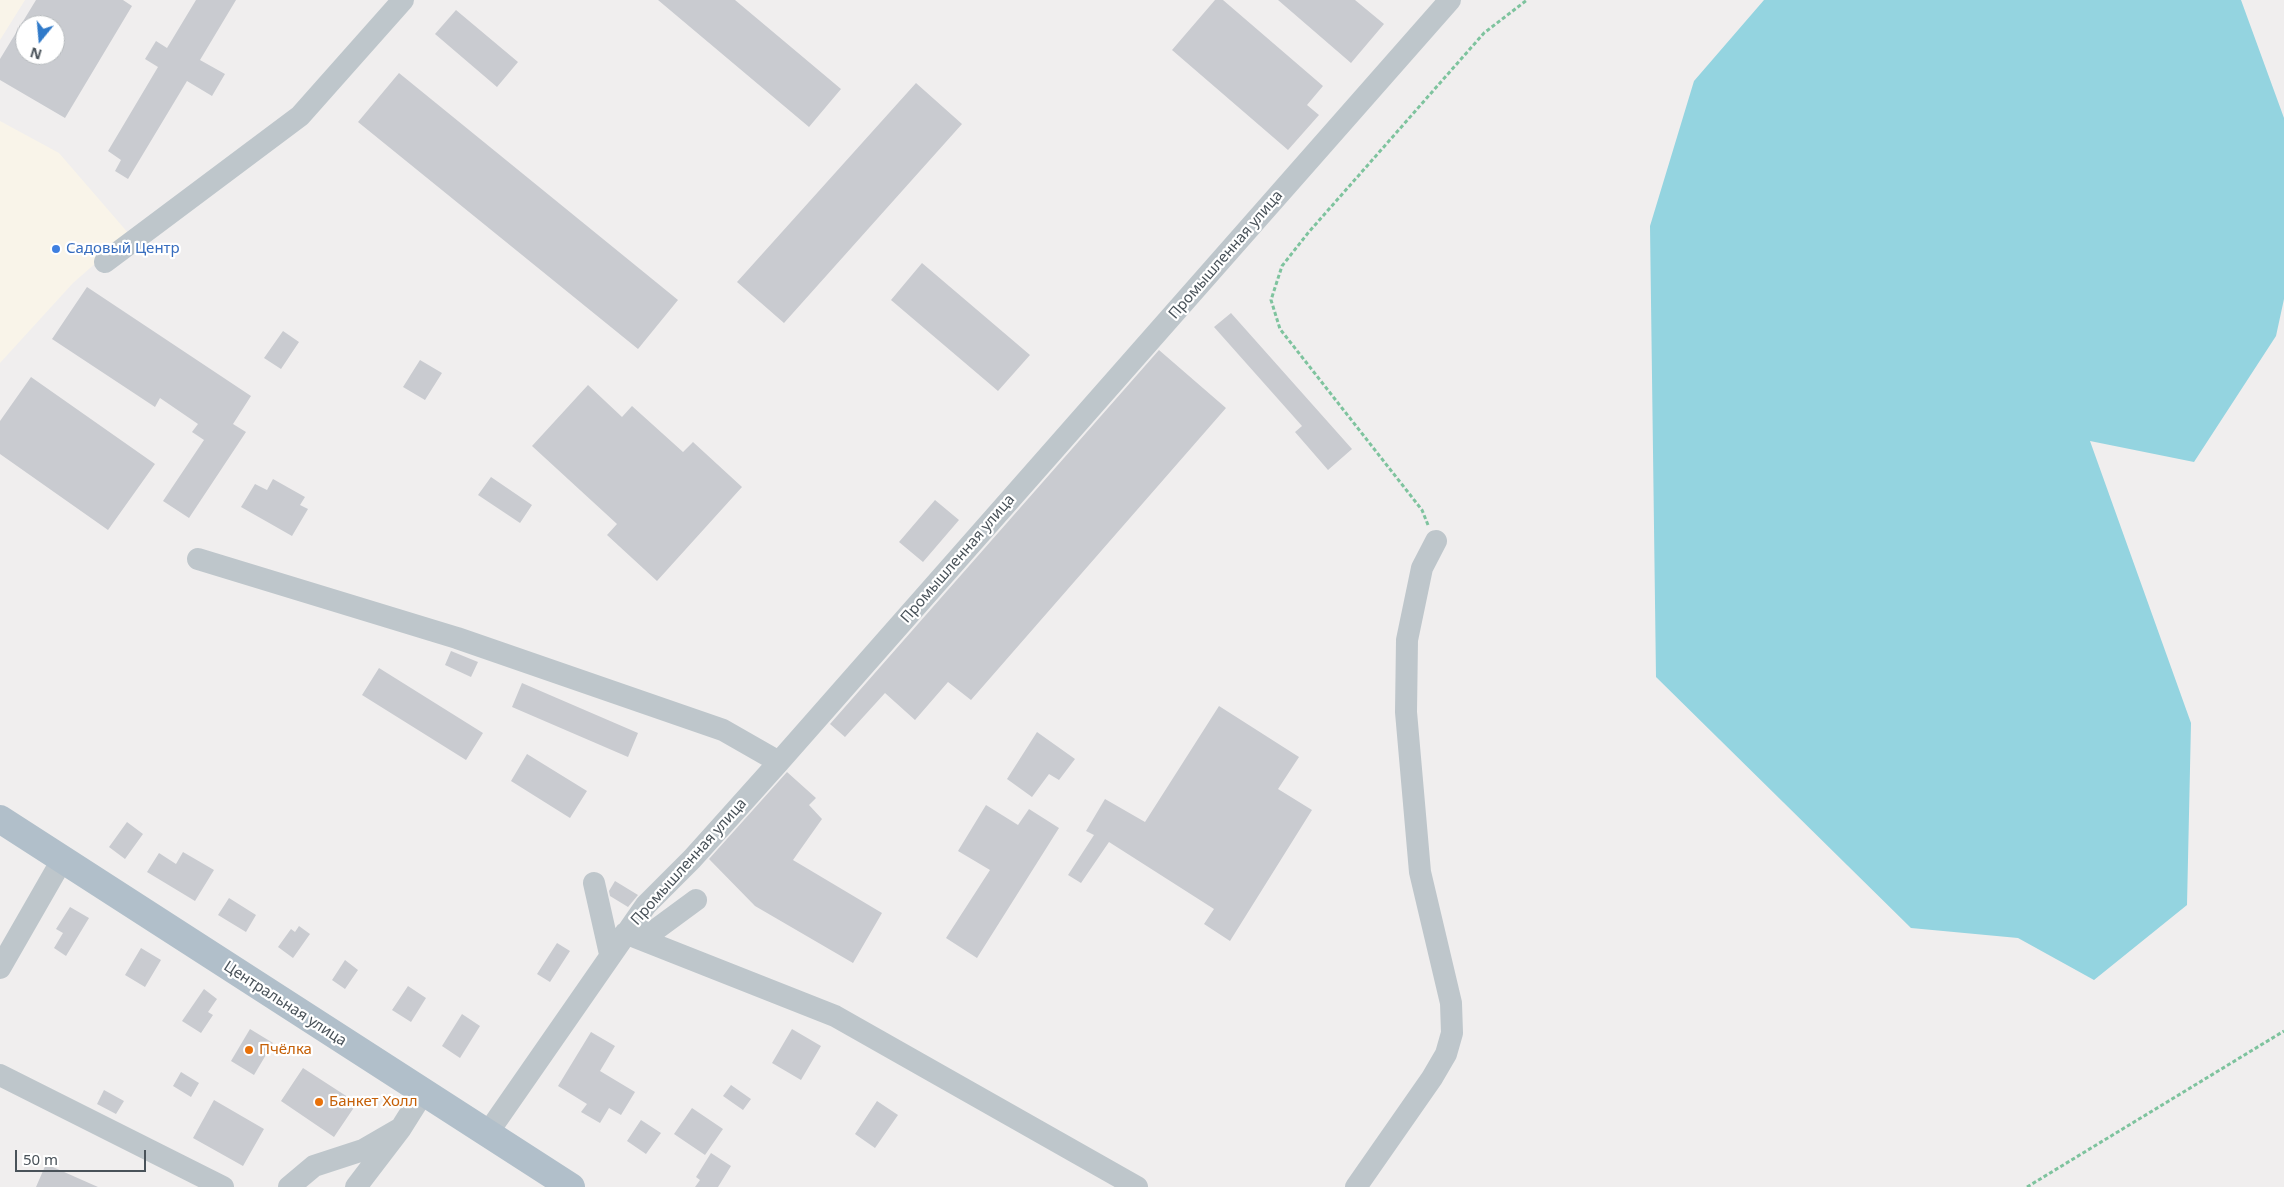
<!DOCTYPE html>
<html>
<head>
<meta charset="utf-8">
<style>
  body { margin:0 }
  #map { position:relative; width:2284px; height:1187px; overflow:hidden; background:#f0eeee; font-family:"Noto Sans",sans-serif }
  canvas { display:block }
  .north { position:absolute; left:15px; top:15px; width:50px; height:50px; box-sizing:border-box; background:#fff; border:1px solid #b6babd; border-radius:50%; rotate:197deg; font-size:14px; font-weight:700; line-height:20px; text-align:center; color:#495259 }
  .north::after { content:''; display:block; margin:auto; width:18px; height:22px; background:#307ac9; clip-path:polygon(50% 0,100% 100%,50% 72%,0 100%) }
  .scale { position:absolute; left:15px; top:1150px; width:131px; height:22px; box-sizing:border-box; border:2px solid #495259; border-top:0; padding-left:6px; font-size:15px; line-height:18px; white-space:nowrap; color:#495259; -webkit-text-stroke:4px #fff; paint-order:stroke }
</style>
</head>
<body>
<div id="map">
<canvas width="2284" height="1187"></canvas>
<div class="north">N</div>
<div class="scale">50 m</div>
</div>
<script>
const ctx = document.querySelector('canvas').getContext('2d');
ctx.lineJoin = 'round';
function fillPath(path, color) { ctx.fillStyle = color; ctx.fill(path, 'evenodd'); }
const shape = rows => new Path2D(rows.map(r => 'M' + r).join(''));
function stroke(path, color, width, dash) { ctx.strokeStyle = color; ctx.lineWidth = width; ctx.lineCap = dash ? 'butt' : 'round'; ctx.setLineDash(dash || []); ctx.stroke(path); }
function write(font, color, halo, rows, align = 'center') {
  ctx.font = font + ' "Noto Sans",sans-serif'; ctx.lineWidth = 4.5; ctx.setLineDash([]); ctx.textBaseline = 'middle'; ctx.strokeStyle = halo; ctx.fillStyle = color; for (const [text, x, y, turn = 0] of rows) {
    ctx.save(); ctx.translate(x, y); ctx.rotate((+turn || 0) * Math.PI / 180); ctx.textAlign = isNaN(turn) ? turn : align; if (halo) ctx.strokeText(text, 0, 0); ctx.fillText(text, 0, 0); ctx.restore();
  }
}
fillPath(shape([
  [0,0,25,0,0,40],
  [0,121,59,153,129,234,73,283,0,363]
]), '#f9f4e9');
fillPath(shape([
  [1764,0,2241,0,2284,118,2284,299,2276,336,2194,462,2090,441,2191,723,2187,905,2094,980,2018,938,1911,928,1656,677,1650,226,1694,81]
]), '#94d4e0');
fillPath(shape([
  [36,0,123,0,132,6,65,118,0,80,0,59],
  [25,25,55,25,55,55,25,55],
  [196,0,236,0,200,60,225,74,212,96,187,81,128,179,115,171,121,160,108,151,158,67,145,59,156,41,167,48],
  [658,0,735,0,841,89,809,127],
  [1215,0,1223,0,1323,86,1307,105,1319,115,1288,150,1172,50],
  [1278,0,1355,0,1384,24,1351,63],
  [456,10,518,62,497,87,435,34],
  [399,73,678,300,638,349,358,122],
  [916,83,962,124,784,323,737,282],
  [922,263,1030,355,998,391,891,300],
  [87,287,251,396,233,424,246,432,189,518,163,501,204,440,192,432,198,424,160,398,155,407,52,339],
  [1231,313,1352,449,1328,470,1295,432,1302,426,1214,327],
  [283,331,299,342,281,369,264,358],
  [1159,350,1226,408,971,700,948,682,915,720,885,693,845,737,830,724],
  [420,360,442,373,425,400,403,387],
  [31,377,155,464,108,530,0,454,0,421],
  [588,385,622,417,632,406,683,452,693,442,742,487,657,581,607,535,617,524,532,446],
  [491,477,532,505,520,523,478,495],
  [273,479,305,497,300,505,308,509,292,536,241,507,255,484,267,490],
  [935,500,959,520,923,562,899,542],
  [451,651,478,662,471,677,445,665],
  [379,668,483,733,466,760,362,695],
  [522,683,638,733,628,757,512,707],
  [1219,706,1299,757,1278,789,1312,810,1230,941,1204,924,1214,909,1109,842,1081,883,1068,875,1094,835,1086,831,1105,799,1145,822],
  [1037,732,1075,759,1059,780,1049,774,1032,797,1007,779],
  [527,754,587,791,570,818,511,781],
  [787,772,816,798,809,805,822,819,793,860,882,913,853,963,755,906,709,859],
  [986,805,1018,825,1029,809,1059,828,977,958,946,938,990,870,958,851],
  [127,822,143,834,125,859,109,847],
  [183,852,214,870,195,901,147,872,159,853,176,864],
  [615,881,638,895,628,907,610,896,609,891],
  [229,898,256,915,246,932,218,915],
  [70,907,89,918,66,956,54,948,63,933,56,929],
  [299,926,310,934,293,958,278,947,291,929,295,932],
  [557,943,570,951,550,982,537,974],
  [141,948,161,960,145,987,125,975],
  [345,960,358,970,345,989,332,980],
  [408,986,426,998,411,1022,392,1010],
  [204,989,217,999,208,1012,213,1015,201,1033,182,1021],
  [462,1014,480,1026,460,1058,442,1046],
  [250,1029,273,1043,254,1075,231,1061],
  [792,1029,821,1046,801,1080,772,1063],
  [591,1032,615,1046,600,1071,635,1092,621,1115,609,1108,600,1123,581,1112,587,1104,558,1086],
  [303,1068,357,1103,334,1137,281,1101],
  [181,1072,199,1083,191,1097,173,1086],
  [731,1085,751,1099,743,1110,723,1096],
  [104,1090,124,1101,116,1114,97,1104],
  [214,1100,264,1129,243,1166,193,1138],
  [877,1101,898,1115,875,1148,855,1134],
  [692,1108,723,1129,705,1155,674,1134],
  [641,1120,661,1133,646,1154,627,1141],
  [711,1153,731,1166,718,1187,695,1187,700,1180,696,1177],
  [46,1164,98,1187,36,1187]
]), '#c9cbd0');
stroke(shape([
  [1428,525,1422,510,1280,329,1271,300,1282,266,1308,233,1484,33,1527,0],
  [2027,1187,2284,1031]
]), '#7ec39e', 3, [4, 2.5]);
stroke(shape([
  [105,262,300,116,403,0],
  [198,559,457,638,723,730,779,762],
  [594,883,610,954],
  [625,933,835,1016,1137,1187],
  [643,939,696,900],
  [0,968,62,860],
  [0,1075,223,1187],
  [487,1134,646,905,692,859,779,762,1450,0],
  [289,1187,314,1166,363,1150,401,1128],
  [356,1187,401,1128,423,1093],
  [1356,1187,1432,1078,1446,1054,1452,1033,1451,1003,1420,872,1406,712,1407,640,1422,568,1436,541]
]), '#bec6cb', 22);
stroke(shape([
  [0,819,571,1187]
]), '#b1bfca', 28);
for (const [x, y, r, color] of [
  [56,249,5,"#3f7fe0"],
  [249,1050,5,"#e8710a"],
  [319,1102,5,"#e8710a"]
]) { const dot = new Path2D(); dot.arc(x, y, r, 0, 2 * Math.PI); ctx.fillStyle = color; ctx.fill(dot); stroke(dot, '#fff', 2); }
write('15px', '#366cbe', '#fff', [
  ["Садовый Центр",66,249]
], 'left');
write('15px', '#495259', '#fff', [
  ["Промышленная улица",1226,255,-49],
  ["Промышленная улица",958,559,-49],
  ["Промышленная улица",689,862,-48],
  ["Центральная улица",285,1004,33]
]);
write('15px', '#c56008', '#fff', [
  ["Пчёлка",259,1050],
  ["Банкет Холл",329,1102]
], 'left');
</script>
</body>
</html>
